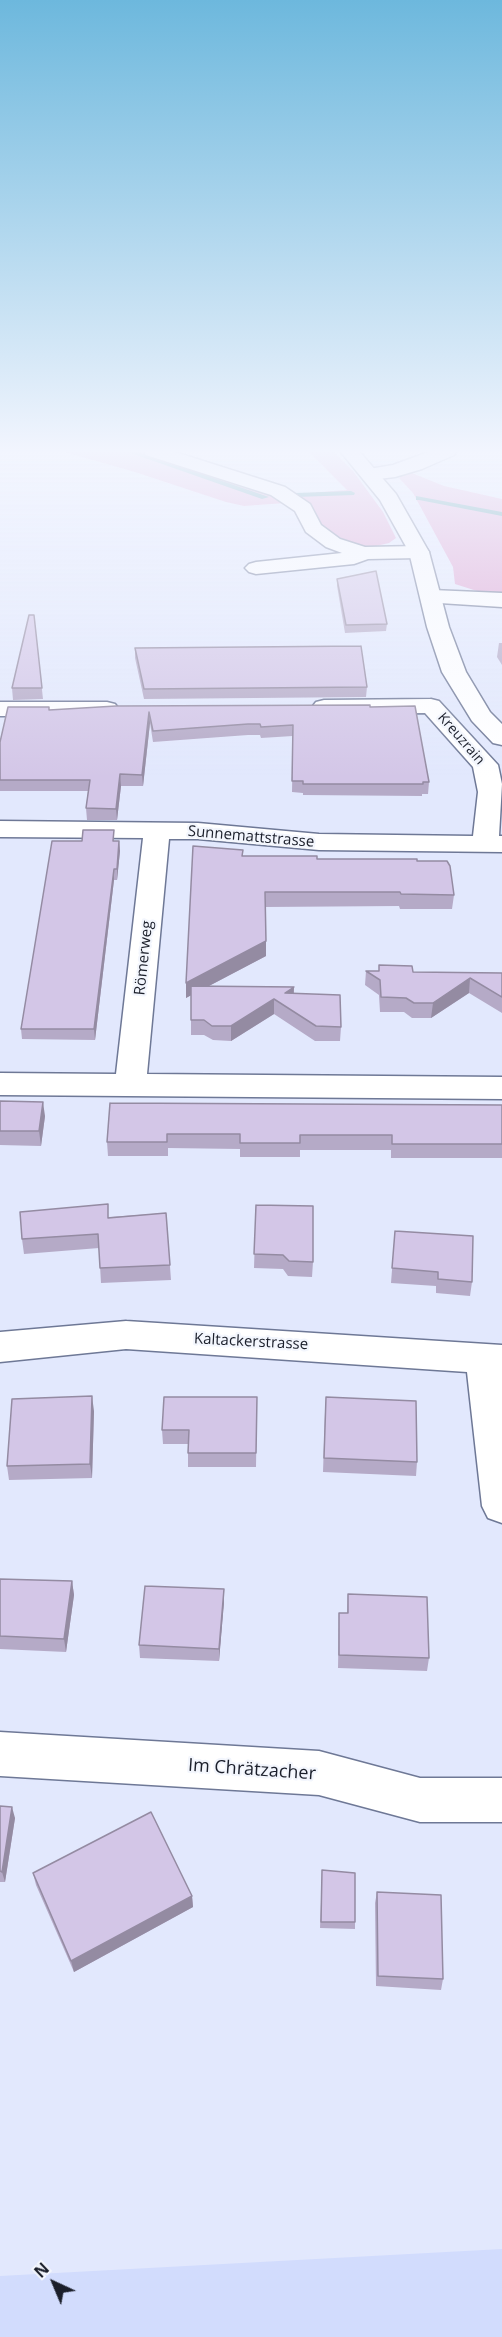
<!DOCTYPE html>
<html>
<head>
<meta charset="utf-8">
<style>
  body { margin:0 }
  #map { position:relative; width:502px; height:2337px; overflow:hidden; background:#e2e8fd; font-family:"Open Sans",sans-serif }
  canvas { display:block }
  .north { position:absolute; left:24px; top:2253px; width:60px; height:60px; -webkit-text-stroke:4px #f3f6fd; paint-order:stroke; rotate:316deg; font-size:16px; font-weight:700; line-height:24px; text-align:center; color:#1b1f2b }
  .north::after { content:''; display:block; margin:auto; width:21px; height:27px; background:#1b1f2b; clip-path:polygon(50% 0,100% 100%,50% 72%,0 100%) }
</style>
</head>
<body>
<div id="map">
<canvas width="502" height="2337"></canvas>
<div class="north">N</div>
</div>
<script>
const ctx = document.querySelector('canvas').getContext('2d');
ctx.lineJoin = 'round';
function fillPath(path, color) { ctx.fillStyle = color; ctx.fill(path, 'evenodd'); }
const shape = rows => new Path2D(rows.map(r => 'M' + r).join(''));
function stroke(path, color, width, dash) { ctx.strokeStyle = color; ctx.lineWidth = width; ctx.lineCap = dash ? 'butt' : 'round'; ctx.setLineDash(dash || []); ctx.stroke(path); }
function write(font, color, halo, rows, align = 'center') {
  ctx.font = font + ' "Open Sans",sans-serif'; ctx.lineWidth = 4.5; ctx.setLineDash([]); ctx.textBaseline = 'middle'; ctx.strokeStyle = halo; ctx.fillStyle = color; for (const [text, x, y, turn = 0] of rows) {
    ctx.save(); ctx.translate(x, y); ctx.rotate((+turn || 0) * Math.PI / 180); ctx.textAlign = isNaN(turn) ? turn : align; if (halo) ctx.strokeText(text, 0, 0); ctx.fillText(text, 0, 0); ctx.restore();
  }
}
fillPath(shape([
  [502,2249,502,2337,0,2337,0,2276]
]), '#d2dcfd');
fillPath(shape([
  [61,451,140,451,272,495,285,503,244,506,226,502,135,472],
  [308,451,333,451,353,471,383,512,396,538,389,543,376,546,358,546,342,541,323,527,310,506,297,494,347,490],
  [407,471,444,486,502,499,502,592,480,592,455,584,453,567,413,493,399,478]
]), '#dfa1d0');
fillPath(shape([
  [125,451,135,451,269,497,262,499,125,451],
  [351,491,355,493,354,495,295,497,291,495,295,493,351,491],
  [416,496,502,512,502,516,419,500,416,500,416,496]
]), '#448f9c');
const minor = shape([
  [144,451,172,451,285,487,310,504,321,525,340,539,365,547,419,546,426,548,429,552,426,556,419,558,368,559,354,564,256,574,249,572,245,568,249,564,256,562,342,553,326,547,306,532,295,511,271,495,146,455,144,451],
  [431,451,456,451,454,455,422,469,395,477,370,480,363,478,360,474,363,470,393,465,431,451],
  [432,590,502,593,502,607,424,602,421,597,424,592,432,590],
  [431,699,439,701,498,765,502,784,499,836,502,836,502,852,319,850,198,839,169,839,147,1074,502,1077,502,1099,0,1095,0,1073,116,1074,143,838,0,837,0,821,198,823,319,834,473,836,478,792,473,767,425,713,324,714,316,712,312,707,316,702,324,700,431,699],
  [0,702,107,702,115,704,119,709,115,714,107,716,0,716,0,702],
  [126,1321,502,1345,502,1523,488,1518,482,1506,467,1372,126,1349,0,1362,0,1332,126,1321],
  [0,1732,319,1751,420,1778,502,1778,502,1822,420,1822,319,1795,0,1776,0,1732]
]);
const major = shape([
  [340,451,359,451,396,494,429,552,449,627,466,672,490,712,502,724,502,745,493,743,472,721,442,672,427,627,409,552,380,500,340,451]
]);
stroke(minor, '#6e7896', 3);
stroke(major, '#6e7896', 3);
fillPath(minor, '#fff');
fillPath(major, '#fff');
fillPath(shape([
  [337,579,387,624,386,631,345,633,337,586],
  [34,615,43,699,13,700,12,688],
  [499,643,502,643,502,665,497,657],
  [135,648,367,687,366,697,144,699,135,658],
  [370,707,429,782,428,794,422,794,422,796,303,795,303,793,292,792,293,736,261,738,260,735,248,735,153,742,150,723,143,786,121,786,117,820,87,820,86,808,88,791,0,791,0,742,49,710],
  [119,841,120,851,117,880,114,880,95,1040,22,1039,21,1029],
  [243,850,243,856,317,859,417,861,454,895,452,909,400,909,399,906,265,907,266,956,209,986,294,987,294,993,341,1027,340,1041,315,1041,274,1014,231,1041,213,1040,204,1035,191,1035,191,995,186,998,186,983],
  [379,965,413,972,502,973,502,1013,469,993,431,1018,412,1018,404,1012,380,1012,379,995,365,985,366,971,379,971],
  [0,1101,45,1116,41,1146,0,1145],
  [110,1103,502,1105,502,1158,391,1158,391,1150,300,1150,300,1157,240,1157,240,1149,168,1148,168,1156,108,1156,107,1142],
  [256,1205,313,1262,312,1277,288,1276,283,1269,254,1268],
  [166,1213,171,1280,101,1283,99,1248,24,1254,22,1239,109,1217],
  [395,1231,472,1282,470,1296,436,1293,436,1286,391,1283],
  [257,1397,256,1467,188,1467,188,1444,163,1444,162,1430],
  [94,1411,92,1478,9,1480,7,1466],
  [325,1412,417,1462,416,1476,323,1472],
  [0,1579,72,1581,74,1595,66,1652,0,1649],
  [224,1589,224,1602,219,1661,140,1658,139,1645],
  [348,1594,429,1658,427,1671,338,1668,339,1613,347,1613],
  [0,1806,15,1818,5,1882,0,1882],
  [33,1873,192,1896,193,1907,74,1972,36,1885],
  [322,1877,355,1922,355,1929,320,1928],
  [377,1892,443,1979,441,1990,376,1986,375,1903]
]), '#b5aac7');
fillPath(shape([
  [149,712,150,723,143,786,142,775],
  [120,774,121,786,117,820,116,809],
  [119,841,120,851,117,880,117,869],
  [114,869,114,880,95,1040,94,1029],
  [266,941,266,956,186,998,186,983],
  [470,978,469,993,431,1018,433,1003],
  [294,987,293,1001,285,993],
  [274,999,274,1014,231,1041,231,1026],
  [43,1102,45,1116,41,1146,39,1131],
  [92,1396,94,1411,92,1478,90,1464],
  [72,1581,74,1595,66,1652,64,1639],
  [224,1589,224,1602,219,1661,219,1649],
  [12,1807,15,1818,5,1882,2,1872],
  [192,1896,193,1907,74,1972,71,1961]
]), '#948ba2');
const building = shape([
  [376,571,387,624,346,625,337,579,376,571],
  [29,615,34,615,42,688,12,688,29,615],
  [361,646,367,687,144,689,135,648,361,646],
  [370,705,370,707,415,706,429,782,423,782,423,784,303,784,303,781,292,781,293,725,261,727,260,724,248,724,153,731,149,712,142,775,120,774,116,809,86,808,90,780,0,780,0,742,8,707,49,707,49,710,116,706,370,705],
  [83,830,114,830,113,841,119,841,117,869,114,869,94,1029,21,1029,52,841,82,841,83,830],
  [193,846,243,850,242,856,317,856,317,859,417,859,417,861,447,861,450,866,454,895,401,894,400,892,265,892,266,941,186,983,193,846],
  [379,965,412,966,413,972,502,973,502,997,470,978,433,1003,414,1003,406,998,381,997,380,980,366,971,379,971,379,965],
  [191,986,294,987,285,993,340,995,341,1027,316,1026,274,999,231,1026,212,1026,204,1020,191,1020,191,986],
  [0,1101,43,1102,39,1131,0,1131,0,1101],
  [110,1103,502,1105,502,1144,392,1144,392,1135,300,1135,300,1143,240,1143,240,1134,167,1134,167,1142,107,1142,110,1103],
  [108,1204,108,1218,166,1213,170,1265,100,1268,98,1234,22,1239,20,1212,108,1204],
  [256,1205,313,1206,313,1262,289,1261,283,1255,254,1254,256,1205],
  [395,1231,473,1236,472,1282,438,1279,438,1272,392,1268,395,1231],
  [92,1396,90,1464,7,1466,12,1399,92,1396],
  [164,1397,257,1397,256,1453,188,1453,189,1430,162,1430,164,1397],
  [326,1397,416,1401,417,1462,324,1458,326,1397],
  [0,1579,72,1581,64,1639,0,1636,0,1579],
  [145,1586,224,1589,219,1649,139,1645,145,1586],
  [348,1594,427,1597,429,1658,339,1655,339,1613,348,1613,348,1594],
  [0,1806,12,1807,2,1872,0,1871,0,1806],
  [151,1812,192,1896,71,1961,33,1873,151,1812],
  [322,1870,355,1873,355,1922,321,1922,322,1870],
  [377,1892,441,1895,443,1979,378,1976,377,1892]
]);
fillPath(building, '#d3c6e7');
stroke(building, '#948ba2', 1.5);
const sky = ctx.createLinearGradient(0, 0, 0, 778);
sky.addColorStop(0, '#6db8dd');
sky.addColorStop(0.58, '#f2f5fe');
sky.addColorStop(1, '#f2f5fe00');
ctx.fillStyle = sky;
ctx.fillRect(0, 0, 502, 778);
write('14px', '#1b1f2b', '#f3f6fd', [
  ["Kreuzrain",461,739,49]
]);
write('15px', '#1b1f2b', '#f3f6fd', [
  ["Sunnemattstrasse",251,837,5],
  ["Römerweg",144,958,-84],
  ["Kaltackerstrasse",251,1342,3]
]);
write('18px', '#1b1f2b', '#f3f6fd', [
  ["Im Chrätzacher",252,1770,4]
]);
</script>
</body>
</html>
